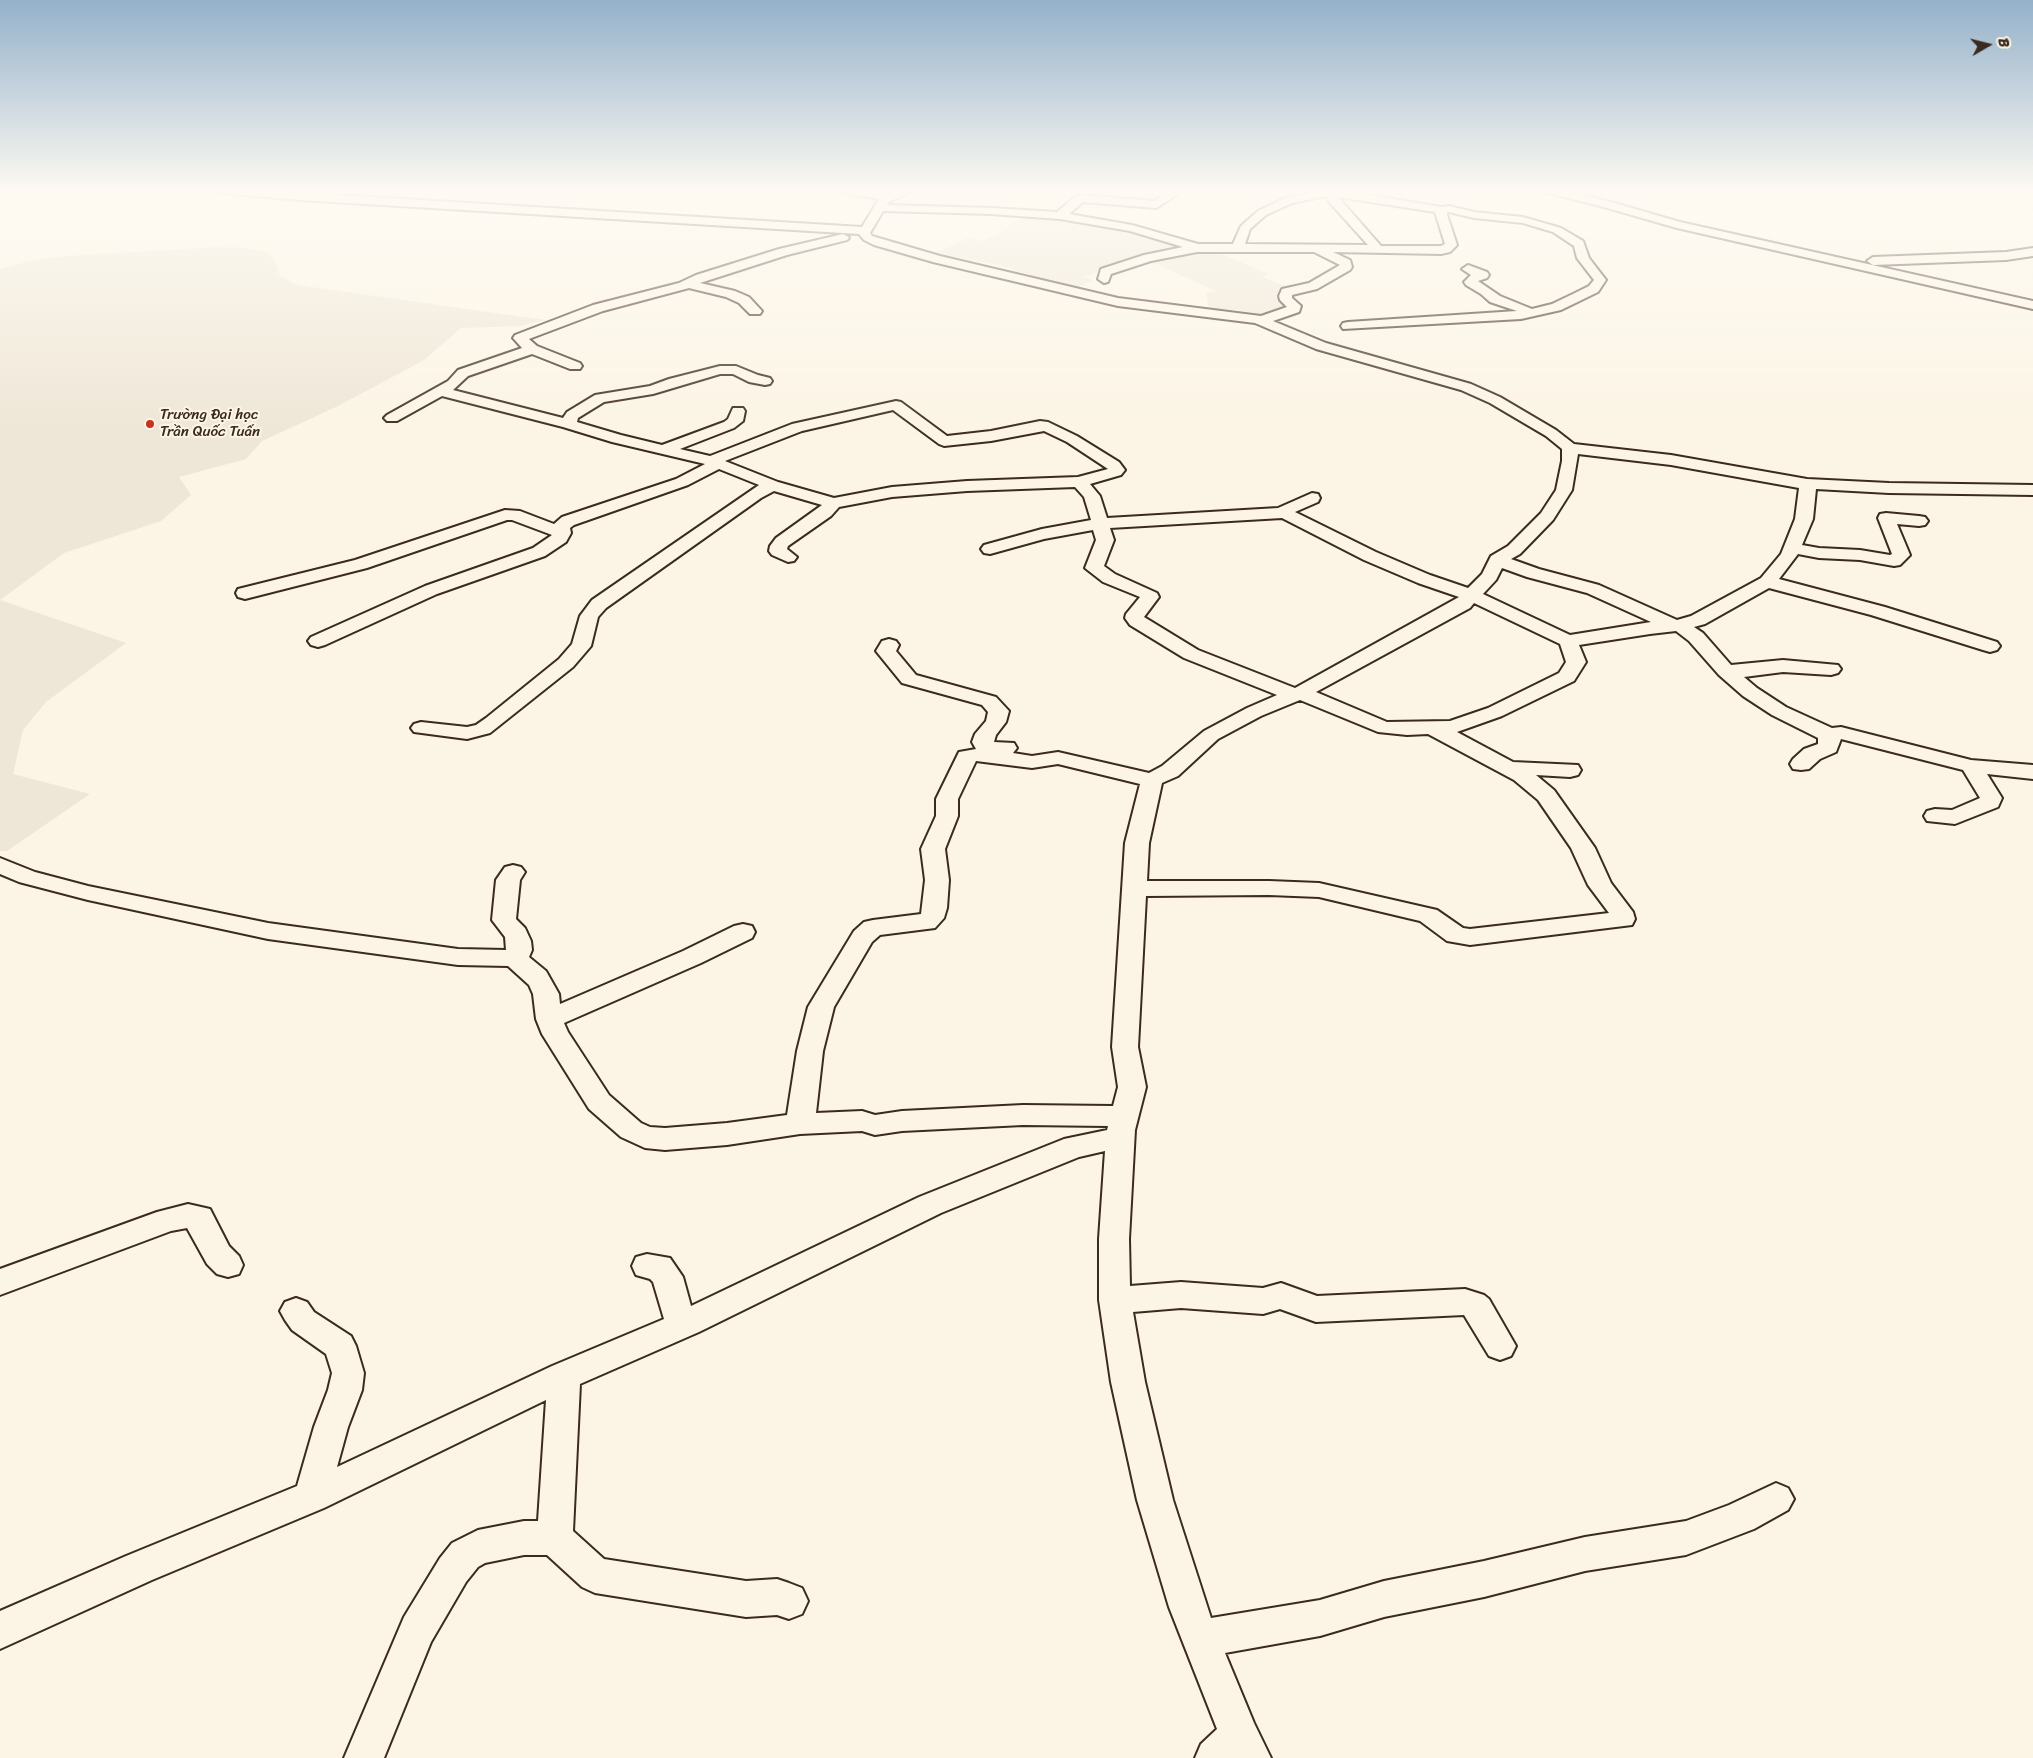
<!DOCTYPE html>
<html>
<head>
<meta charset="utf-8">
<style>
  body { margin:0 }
  #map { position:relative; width:2033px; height:1758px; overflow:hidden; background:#fcf5e5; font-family:Sriracha,sans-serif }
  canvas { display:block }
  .north { position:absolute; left:1963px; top:20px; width:50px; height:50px; -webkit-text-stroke:4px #fcf5e5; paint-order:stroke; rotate:82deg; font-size:14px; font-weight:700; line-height:20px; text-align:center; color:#3b2a1e }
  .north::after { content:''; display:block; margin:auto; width:18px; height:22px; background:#3b2a1e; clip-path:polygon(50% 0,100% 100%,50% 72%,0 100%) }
</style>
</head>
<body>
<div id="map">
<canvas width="2033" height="1758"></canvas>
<div class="north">B</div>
</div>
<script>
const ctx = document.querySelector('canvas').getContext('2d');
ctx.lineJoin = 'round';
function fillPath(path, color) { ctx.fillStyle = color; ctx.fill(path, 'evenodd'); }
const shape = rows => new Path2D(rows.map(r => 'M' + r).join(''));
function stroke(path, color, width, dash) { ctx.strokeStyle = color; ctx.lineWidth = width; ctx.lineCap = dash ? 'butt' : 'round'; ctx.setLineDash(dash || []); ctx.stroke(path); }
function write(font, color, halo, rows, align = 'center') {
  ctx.font = font + ' Sriracha,sans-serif'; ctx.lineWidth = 4; ctx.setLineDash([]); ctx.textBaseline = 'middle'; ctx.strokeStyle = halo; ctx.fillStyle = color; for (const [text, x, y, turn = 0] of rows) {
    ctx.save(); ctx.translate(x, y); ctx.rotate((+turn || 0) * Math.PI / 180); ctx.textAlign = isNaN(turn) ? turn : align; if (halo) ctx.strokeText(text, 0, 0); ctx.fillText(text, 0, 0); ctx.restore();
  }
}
fillPath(shape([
  [1027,216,1088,222,1116,227,1188,247,1133,259,1084,277,1093,280,1074,289,1002,266,937,253,967,238,984,241,1009,228,1008,225],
  [218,247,246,248,269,253,276,263,280,276,297,285,546,320,520,326,461,328,424,360,338,406,262,441,246,459,179,477,191,495,161,521,64,553,0,600,126,643,46,702,23,730,13,774,90,794,7,851,0,851,0,269,33,260,65,256],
  [1208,248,1268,274,1262,277,1291,288,1292,307,1267,316,1238,310,1209,309,1206,293,1216,291,1147,260]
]), '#eee6d6');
const minor = shape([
  [215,190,256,190,862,227,879,199,844,193,839,190,864,190,890,194,901,190,916,190,888,202,887,205,991,208,1057,212,1076,196,1080,195,1154,201,1169,191,1174,190,1178,193,1177,195,1156,208,1083,202,1069,214,1132,225,1198,244,1233,244,1241,226,1258,211,1285,198,1321,191,1347,191,1441,207,1449,206,1474,212,1523,217,1561,228,1583,241,1589,258,1606,280,1598,292,1561,310,1521,319,1343,329,1341,326,1343,323,1348,322,1517,311,1490,302,1481,294,1466,285,1464,282,1471,275,1462,269,1468,265,1487,272,1489,275,1487,278,1478,281,1500,296,1532,309,1552,304,1575,293,1589,286,1594,280,1577,258,1574,246,1553,232,1523,223,1474,218,1449,212,1447,213,1447,215,1457,245,1450,252,1441,254,1333,252,1350,260,1352,267,1350,270,1317,289,1292,295,1292,298,1301,306,1299,312,1273,321,1326,343,1471,384,1500,397,1556,430,1574,444,1671,455,1807,479,1889,483,2033,485,2033,495,1889,493,1816,489,1813,519,1802,545,1819,548,1860,550,1890,555,1892,554,1878,518,1880,514,1886,513,1919,516,1925,517,1928,521,1925,525,1919,526,1897,524,1910,555,1900,565,1894,566,1860,560,1819,558,1798,554,1779,579,1885,607,1997,642,2000,646,1997,650,1990,652,1983,650,1871,615,1769,588,1705,624,1694,627,1703,633,1731,665,1783,660,1838,665,1841,669,1838,673,1831,675,1783,672,1744,677,1757,688,1786,707,1832,728,1841,727,1971,760,2033,765,2033,779,1987,774,2002,798,1998,807,1955,824,1927,821,1924,816,1927,811,1935,809,1952,810,1980,798,1963,770,1841,739,1836,752,1820,759,1809,769,1801,770,1793,769,1790,764,1793,759,1804,749,1818,744,1818,738,1772,715,1743,696,1719,675,1689,641,1676,631,1650,634,1579,645,1586,662,1574,681,1502,716,1457,732,1513,762,1578,765,1581,770,1578,775,1570,777,1536,775,1554,790,1595,848,1611,883,1633,912,1635,919,1632,925,1470,945,1447,941,1420,921,1319,897,1269,895,1146,896,1138,1047,1146,1087,1135,1130,1129,1239,1130,1286,1181,1282,1263,1288,1281,1283,1317,1296,1465,1289,1484,1295,1489,1299,1516,1346,1511,1356,1500,1360,1489,1356,1464,1315,1316,1322,1280,1309,1263,1314,1181,1308,1133,1312,1145,1382,1173,1500,1211,1618,1320,1600,1384,1581,1484,1561,1585,1537,1686,1521,1729,1505,1776,1483,1788,1488,1794,1499,1788,1510,1754,1529,1686,1555,1585,1571,1484,1597,1384,1617,1320,1636,1225,1653,1254,1723,1271,1758,1195,1758,1201,1744,1217,1729,1169,1607,1137,1500,1111,1382,1099,1300,1099,1239,1105,1151,1079,1157,941,1213,699,1332,580,1384,573,1531,604,1559,746,1581,777,1579,789,1583,802,1588,808,1601,802,1614,789,1619,777,1615,746,1617,595,1593,582,1587,547,1555,524,1555,485,1563,478,1567,466,1582,431,1642,384,1758,344,1758,404,1617,440,1558,452,1543,478,1530,524,1521,538,1521,546,1400,324,1508,152,1580,0,1649,0,1611,126,1556,297,1486,314,1427,328,1390,332,1373,326,1354,292,1330,285,1320,280,1311,285,1302,296,1298,307,1302,314,1312,351,1336,356,1346,364,1373,362,1390,348,1427,337,1467,552,1366,664,1319,653,1282,650,1279,636,1275,632,1266,636,1257,647,1254,670,1258,683,1277,691,1306,919,1197,1064,1139,1107,1130,1108,1126,1023,1125,902,1131,875,1135,862,1131,800,1134,727,1145,665,1150,645,1148,621,1137,589,1109,542,1034,536,1019,533,994,529,985,508,966,458,965,268,939,88,900,19,882,0,874,0,858,35,872,88,886,268,923,458,949,506,950,505,937,492,920,496,880,505,867,513,865,521,867,525,872,520,880,516,919,525,928,531,941,532,950,529,957,546,971,559,994,560,1004,683,951,734,926,743,924,752,926,755,932,752,938,701,963,564,1023,568,1032,609,1095,641,1123,650,1127,665,1128,727,1123,787,1115,797,1051,808,1007,854,931,864,922,873,920,921,914,925,880,921,849,936,816,936,799,959,752,976,749,972,742,975,734,986,721,988,712,982,705,902,683,876,651,882,641,889,639,896,641,899,645,896,651,916,675,996,697,1009,711,1006,722,996,735,994,742,1014,743,1017,748,1013,753,1032,756,1058,752,1149,773,1162,766,1204,731,1247,708,1277,695,1184,658,1130,625,1125,618,1126,614,1140,597,1103,582,1085,568,1096,540,1093,530,1044,539,990,554,984,553,981,549,984,545,1042,529,1091,520,1084,497,1075,487,967,491,892,497,839,507,831,516,788,546,787,549,797,557,794,561,788,562,772,555,769,551,770,546,776,538,822,505,774,491,761,498,606,608,598,617,591,646,573,667,490,733,467,739,414,732,411,728,414,724,421,722,467,727,476,725,486,718,559,659,572,644,580,616,592,600,759,485,719,469,688,485,574,525,570,528,571,533,566,542,545,556,437,594,325,645,318,647,311,645,308,641,311,637,425,586,533,548,552,535,512,520,507,520,367,568,245,599,238,597,236,593,238,589,355,560,505,510,520,511,554,524,562,517,676,479,705,464,612,442,563,427,442,396,397,421,387,421,384,418,387,415,448,381,458,370,522,348,513,338,515,335,593,305,679,283,696,275,779,249,843,234,847,236,849,238,847,240,787,255,700,283,735,291,749,297,762,311,760,314,750,314,739,303,726,297,689,288,603,311,529,339,537,346,580,363,582,366,580,369,570,369,532,354,468,376,453,390,563,418,567,412,595,395,650,386,669,379,720,366,736,366,758,375,770,378,772,381,770,384,765,385,749,382,733,374,720,374,653,394,604,402,578,418,577,422,621,435,662,445,724,422,728,419,733,408,743,408,745,411,743,421,734,428,680,449,710,456,792,424,896,401,901,402,947,436,991,431,1040,421,1048,422,1077,436,1119,462,1125,470,1121,475,1090,484,1100,496,1107,518,1278,508,1312,493,1318,494,1320,498,1318,502,1295,512,1376,552,1430,575,1468,588,1482,574,1491,556,1508,546,1541,513,1556,490,1562,461,1562,449,1546,436,1490,403,1461,390,1316,349,1255,323,1118,306,933,262,874,245,864,240,859,234,300,200,220,193,215,190],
  [1321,197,1327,197,1330,203,1368,245,1245,244,1250,229,1266,215,1292,203,1321,197],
  [1338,197,1435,212,1445,244,1441,246,1381,246,1338,197],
  [883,211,991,214,1060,219,1130,231,1183,247,1144,255,1101,269,1098,279,1104,283,1108,282,1111,274,1151,261,1197,252,1314,252,1340,265,1309,283,1282,289,1279,296,1280,300,1287,307,1261,316,1118,298,940,256,872,236,870,233,883,211],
  [893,410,939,444,944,446,991,441,1044,431,1067,442,1108,469,1078,477,967,481,892,487,834,498,778,482,725,461,802,431,893,410],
  [1578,454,1671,465,1799,488,1795,519,1781,554,1761,578,1691,616,1677,620,1599,585,1539,569,1511,559,1520,554,1553,520,1572,490,1578,454],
  [1282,518,1364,560,1418,583,1459,597,1295,688,1198,650,1144,617,1159,597,1157,593,1115,574,1104,566,1114,540,1110,528,1282,518],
  [1502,568,1527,577,1587,593,1651,622,1570,635,1483,594,1496,580,1502,568],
  [1474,603,1560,644,1566,662,1559,673,1488,708,1450,721,1387,722,1316,692,1470,608,1474,603],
  [1300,700,1378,732,1407,735,1428,734,1514,780,1538,800,1571,848,1588,885,1609,913,1470,929,1463,928,1437,910,1319,883,1269,881,1147,881,1149,843,1162,783,1178,776,1218,739,1261,716,1300,700],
  [976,761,1032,768,1058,764,1140,784,1125,843,1112,1047,1118,1087,1113,1106,1023,1105,902,1111,875,1115,862,1111,816,1113,823,1051,834,1007,872,942,880,935,935,928,944,918,947,908,949,880,945,849,958,816,958,799,976,761],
  [1543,190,1561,190,1611,202,1680,222,2033,301,2033,309,1677,228,1604,207,1544,192,1543,190],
  [2033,248,2033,256,2006,260,1873,265,1867,261,1873,257,2006,252,2033,248],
  [188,1204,210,1209,229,1246,239,1256,243,1265,239,1274,228,1277,217,1274,207,1264,187,1228,171,1231,0,1295,0,1269,157,1212,188,1204]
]);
stroke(minor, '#3b2a1e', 4);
fillPath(minor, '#fcf5e5');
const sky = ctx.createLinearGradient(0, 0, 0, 436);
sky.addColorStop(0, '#94b1ca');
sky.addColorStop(0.44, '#fefaf3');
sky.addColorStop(1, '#fefaf300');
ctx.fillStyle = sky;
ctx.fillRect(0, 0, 2033, 436);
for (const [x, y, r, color] of [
  [150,424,5,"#c8321e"]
]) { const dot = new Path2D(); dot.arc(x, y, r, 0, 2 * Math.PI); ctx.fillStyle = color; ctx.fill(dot); stroke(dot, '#fcf5e5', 2); }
write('15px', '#3b2a1e', '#fcf5e5', [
  ["Trường Đại học",160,415],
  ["Trần Quốc Tuấn",160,432]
], 'left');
</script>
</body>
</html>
